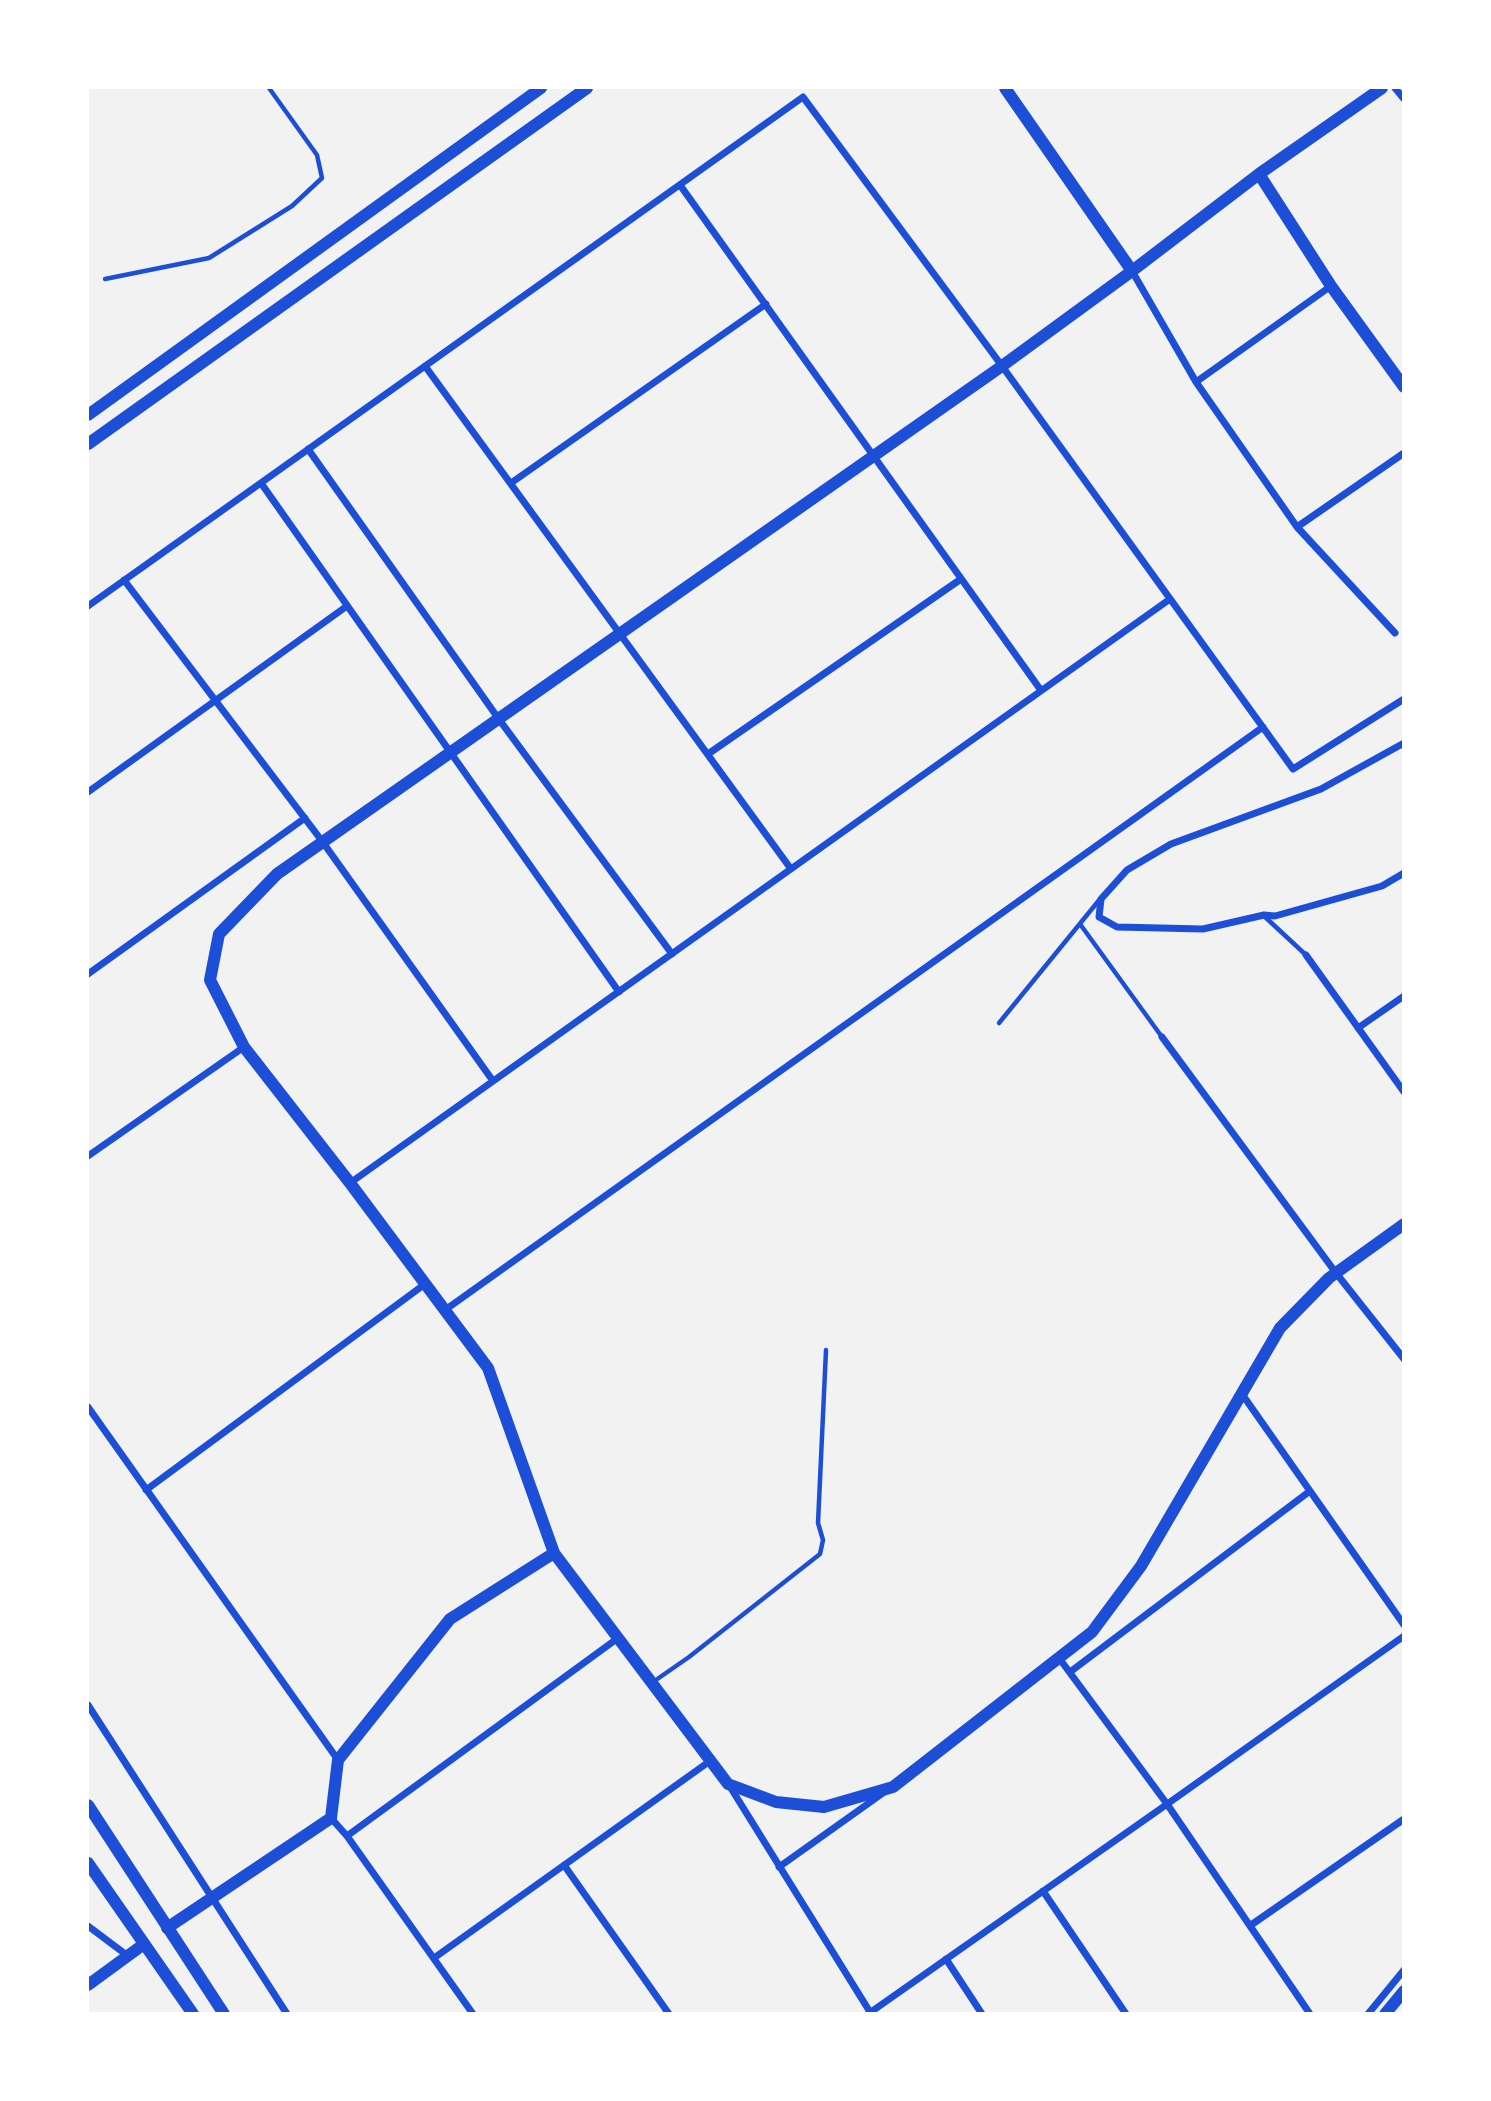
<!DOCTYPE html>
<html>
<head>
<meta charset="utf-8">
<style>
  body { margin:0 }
  #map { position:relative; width:1491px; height:2101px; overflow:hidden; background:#f2f2f2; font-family:"Open Sans",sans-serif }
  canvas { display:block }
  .frame { position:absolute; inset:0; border:89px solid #fff; pointer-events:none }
</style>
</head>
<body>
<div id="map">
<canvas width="1491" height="2101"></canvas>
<div class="frame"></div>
</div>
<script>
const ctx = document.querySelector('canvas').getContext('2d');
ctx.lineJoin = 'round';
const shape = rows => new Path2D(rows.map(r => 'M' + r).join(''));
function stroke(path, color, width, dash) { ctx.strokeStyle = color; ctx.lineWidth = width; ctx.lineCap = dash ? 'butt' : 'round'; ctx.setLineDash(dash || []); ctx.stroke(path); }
stroke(shape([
  [105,279,209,258,292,206,322,178,317,155,269,88],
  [1264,916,1306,955],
  [1080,924,1162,1037],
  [999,1023,1100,899],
  [653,1682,689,1657,820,1554,823,1540,818,1523,826,1350]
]), '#1d4ed8', 4.5);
stroke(shape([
  [1395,88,1404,99],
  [680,185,1040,689],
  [1132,271,1196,382],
  [1331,286,1196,382,1297,527,1404,453],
  [425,366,791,869],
  [308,449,498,718,672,954],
  [261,483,619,992],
  [511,483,766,304],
  [1297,527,1395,633],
  [124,580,322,841,493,1081],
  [88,606,803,97,1002,366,1293,769,1404,699],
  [1404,743,1321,789,1171,844,1127,870,1101,899,1099,917,1117,927,1203,929,1264,915,1275,916,1382,886,1404,873],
  [708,754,961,579],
  [88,792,347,606],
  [1306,955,1404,1092],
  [88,974,305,818],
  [1358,1028,1404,996],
  [1162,1037,1336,1273,1404,1359],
  [88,1156,244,1047],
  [350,1183,1170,599],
  [445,1310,1263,727],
  [1242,1394,1404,1625],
  [88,1407,338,1760],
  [146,1490,425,1284],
  [1059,1658,1167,1804,1310,2014],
  [1070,1672,1310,1491],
  [88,1705,287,2014],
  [729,1785,870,2012],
  [331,1818,347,1836],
  [564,1865,669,2014],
  [779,1867,883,1793],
  [1043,1891,1126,2014],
  [1251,1925,1404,1819],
  [88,1926,128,1956],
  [434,1958,710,1761],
  [946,1959,982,2014],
  [473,2014,347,1836,618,1638],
  [868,2014,1163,1807,1404,1636],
  [1368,2014,1404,1970]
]), '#1d4ed8', 7);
stroke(shape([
  [1005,88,1132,271],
  [1382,88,1259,174,1132,271,1002,366,277,874,219,934,210,980,244,1047,350,1183,488,1368,554,1553,728,1784,776,1802,824,1807,893,1787,1092,1632,1141,1566,1280,1328,1329,1278,1404,1224],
  [1259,174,1331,286,1404,387],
  [167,1928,331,1818,338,1760,450,1619,554,1553],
  [88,1985,144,1944]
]), '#1d4ed8', 12);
stroke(shape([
  [88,415,541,88],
  [88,444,587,88],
  [88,1805,224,2014],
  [88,1863,193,2014],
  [1385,2014,1404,1991]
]), '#1d4ed8', 12);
</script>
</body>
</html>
